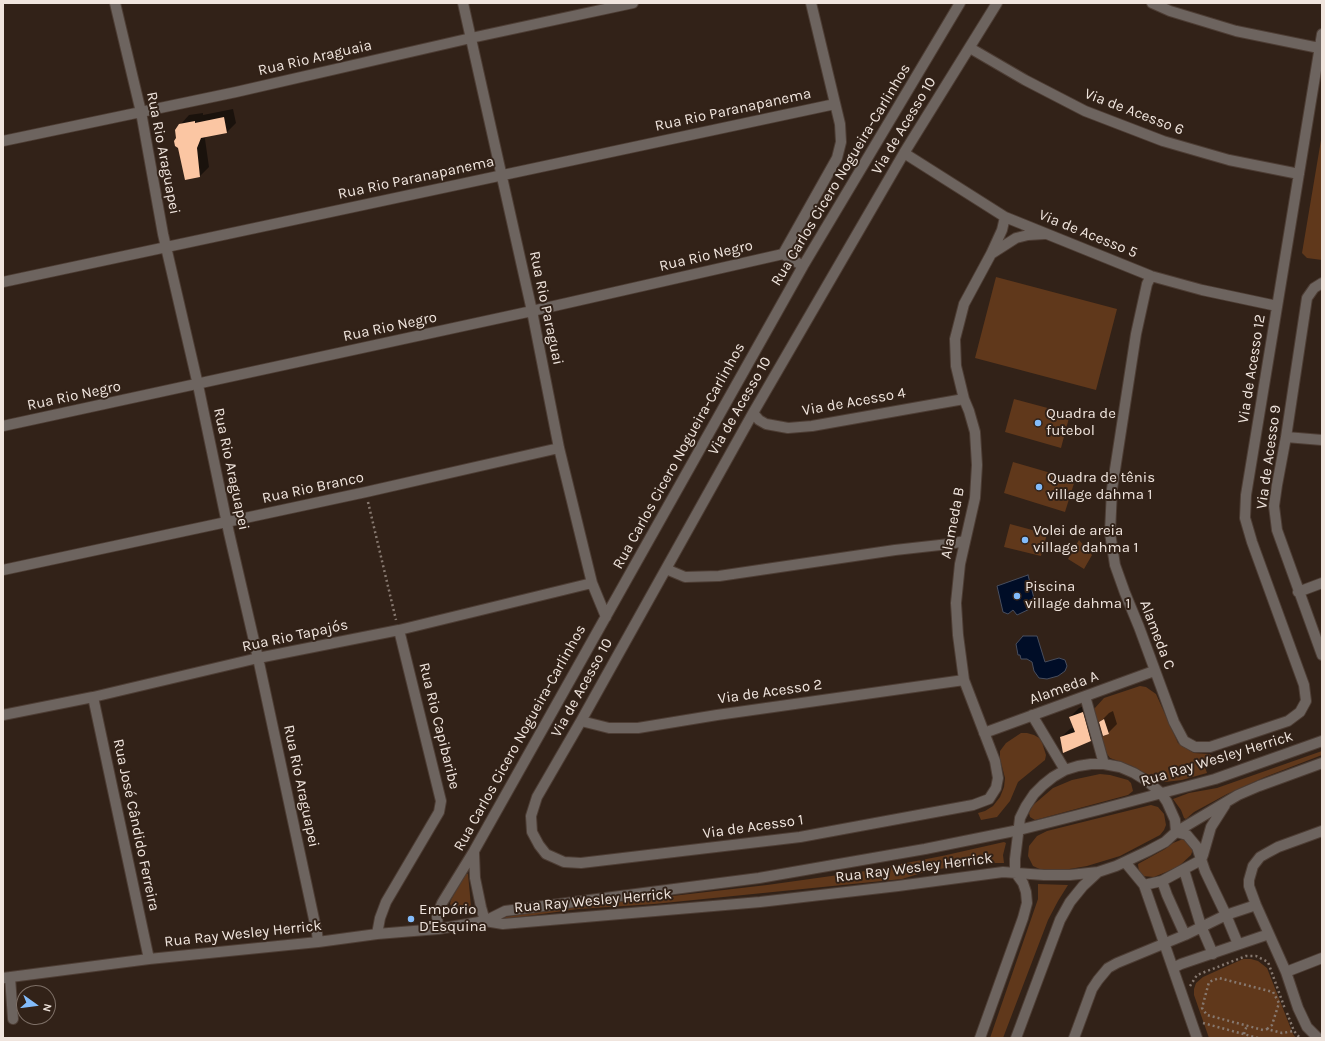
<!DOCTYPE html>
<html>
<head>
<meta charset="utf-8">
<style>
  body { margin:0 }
  #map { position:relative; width:1325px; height:1041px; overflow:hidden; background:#322218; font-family:Karla,sans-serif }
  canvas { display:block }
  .frame { position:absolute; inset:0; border:4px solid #f0e5de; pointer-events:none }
  .north { position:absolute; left:16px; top:985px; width:40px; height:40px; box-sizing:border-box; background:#322218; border:1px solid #7e7067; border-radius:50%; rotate:104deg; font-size:11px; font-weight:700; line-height:16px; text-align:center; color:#f0e5de }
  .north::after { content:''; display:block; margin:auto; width:14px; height:18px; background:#83bcfb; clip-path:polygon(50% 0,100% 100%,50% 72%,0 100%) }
</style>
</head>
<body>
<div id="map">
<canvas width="1325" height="1041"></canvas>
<div class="frame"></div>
<div class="north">N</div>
</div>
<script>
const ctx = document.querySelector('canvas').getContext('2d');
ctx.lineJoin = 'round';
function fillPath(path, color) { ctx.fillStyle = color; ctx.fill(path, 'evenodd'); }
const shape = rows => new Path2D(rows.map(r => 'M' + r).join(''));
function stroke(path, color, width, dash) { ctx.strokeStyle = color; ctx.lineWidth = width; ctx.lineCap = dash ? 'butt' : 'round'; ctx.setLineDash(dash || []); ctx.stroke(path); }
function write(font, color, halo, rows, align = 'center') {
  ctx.font = font + ' Karla,sans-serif'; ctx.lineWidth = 4; ctx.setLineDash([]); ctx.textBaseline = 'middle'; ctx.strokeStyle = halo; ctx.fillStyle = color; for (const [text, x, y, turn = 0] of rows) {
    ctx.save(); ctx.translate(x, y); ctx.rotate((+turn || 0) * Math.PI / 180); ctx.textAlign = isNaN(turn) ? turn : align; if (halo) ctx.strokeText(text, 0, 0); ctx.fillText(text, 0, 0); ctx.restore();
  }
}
fillPath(shape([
  [1322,134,1322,260,1307,258,1302,253],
  [996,277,1117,309,1096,390,975,358],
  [1014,399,1070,414,1061,448,1005,432],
  [1013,462,1075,480,1065,512,1004,493],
  [1010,524,1047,534,1041,556,1004,547],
  [1079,540,1092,555,1084,569,1068,559],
  [1140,686,1146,687,1156,694,1178,743,1194,753,1209,754,1216,759,1204,764,1207,773,1182,780,1165,782,1157,780,1132,766,1110,758,1107,754,1101,737,1109,734,1103,720,1095,723,1093,718,1094,709,1104,698],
  [1021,733,1027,733,1034,735,1041,739,1046,755,1045,760,1018,782,1010,801,997,817,981,820,978,813,985,811,993,806,1000,797,1004,787,1005,778,1000,759,1000,751,1006,743],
  [1322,751,1322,755,1265,777,1227,794,1194,812,1186,819,1184,818,1181,810,1173,799,1189,793,1217,788],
  [1100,774,1110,775,1128,780,1131,783,1133,791,1128,795,1035,820,1030,817,1029,813,1032,806,1053,788,1072,780],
  [1151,805,1158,807,1164,814,1166,825,1164,830,1160,835,1120,856,1087,866,1064,870,1044,871,1033,866,1028,856,1029,846,1037,836,1047,831],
  [1183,839,1188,840,1193,849,1191,855,1178,867,1154,877,1142,876,1139,873,1138,864,1165,849,1173,843],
  [1004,842,1006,843,1003,855,1004,863,984,863,931,870,902,879,654,904,578,909,506,919,505,917,581,905,655,898,767,885,860,872,942,856],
  [466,873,468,874,471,906,469,909,457,911,453,909,450,904,451,900],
  [1038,884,1068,885,1058,901,1048,920,1003,1038,990,1038,1038,899],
  [1243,959,1251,959,1258,961,1267,968,1293,1034,1296,1038,1209,1038,1194,995,1194,989,1196,983,1203,977]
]), '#60381b');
const water = shape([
  [1028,575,1036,606,1017,615,1013,610,1008,614,1003,612,997,586,1028,575],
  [1023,636,1037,636,1045,662,1059,658,1065,660,1067,666,1065,671,1058,676,1047,679,1039,678,1034,671,1032,662,1027,659,1021,659,1020,655,1018,655,1016,644,1023,636]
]);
fillPath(water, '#000d27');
stroke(water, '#484e5e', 1);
fillPath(shape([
  [233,109,236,123,227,132,206,136,205,139,209,167,200,176,179,148,180,125,189,115,203,113,203,115],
  [1091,704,1099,732,1090,740,1061,737,1070,729,1074,727,1070,717,1079,708],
  [1113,711,1117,724,1108,733,1100,722,1109,713]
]), '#0007');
fillPath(shape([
  [224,117,227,133,201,138,197,148,200,177,185,180,178,148,175,146,174,141,176,138,175,130,179,124,195,121,195,123],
  [1083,712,1091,741,1063,753,1060,737,1075,732,1069,717],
  [1104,719,1109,734,1103,736,1099,722]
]), '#fbc6a3');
const minor = shape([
  [115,3,141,112,163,234,198,385,229,533,258,658,317,933,318,942],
  [463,3,532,311,559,448,592,583,606,617],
  [997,3,904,153,753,413,581,721,537,797,531,816,532,832,539,845,546,854,564,862,581,863,800,837,973,805,989,799,996,788,998,778,995,761,964,680,958,635,956,603,960,564,975,498,977,465,975,432,969,411,964,399,956,366,955,339,964,304,991,254,1002,230,1005,217],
  [1152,3,1170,11,1236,31,1319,48],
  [970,48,1025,80,1085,111,1163,141,1229,160,1299,174],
  [3,141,236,92,471,38,633,3],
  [904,153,1005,217,1151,276,1202,290,1277,306],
  [783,254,837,158,841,142,840,124,811,3],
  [783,254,803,266],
  [991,254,1016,238,1028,235,1044,234],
  [1151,276,1147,284,1136,334,1112,489,1110,533,1115,565,1125,593,1139,627,1174,722,1184,741,1195,747,1210,747,1288,721,1300,712,1306,701,1304,685,1252,542,1245,518,1246,495,1322,34],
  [3,282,835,104],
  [1322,283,1314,288,1307,298,1286,437,1277,485,1274,506,1277,530,1322,655],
  [753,413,759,420,766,424,788,428,812,426,964,399],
  [3,426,532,311,783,254],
  [1286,437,1322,440],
  [666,569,685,577,719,576,895,550,949,544,965,541],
  [3,570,366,492,559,448],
  [1298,592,1322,583],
  [1085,696,1104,764],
  [93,697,149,959],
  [3,715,93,697,258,658,399,630,592,583],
  [1032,715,1065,770],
  [581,721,609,728,638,728,717,715,964,680],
  [984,733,1154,671],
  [1176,832,1187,835,1197,847,1205,871,1226,915,1238,944],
  [474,853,475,878,481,907,485,921],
  [1125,862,1144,885,1197,1038],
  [1184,870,1201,926,1213,954],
  [1162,881,1167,895,1185,935],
  [1144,885,1162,881,1201,860,1203,855,1211,827,1225,805],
  [485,921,505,911,759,878,925,849,1019,830,1098,810,1215,779,1322,741],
  [438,929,437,916,442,903,474,851,803,266,960,3],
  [377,934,380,918,386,902,439,812,441,801,399,630],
  [1173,968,1181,964,1269,934],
  [1286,972,1322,958],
  [10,977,13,1019],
  [3,978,149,959,318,942,377,934,438,929,485,921,503,924,760,902,898,886,1003,872,1044,875,1070,875,1098,872,1116,866,1148,851,1165,842,1176,832,1238,795,1259,786,1322,763],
  [980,1038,1023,918,1027,903,1026,892,1023,883,1015,872,1015,859,1020,818,1026,806,1034,794,1043,785,1053,777,1065,770,1078,766,1091,764,1104,764,1120,767,1134,773,1147,781,1161,793,1167,802,1175,820,1176,832],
  [1016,1038,1060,920,1070,902,1083,886,1098,872],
  [1074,1038,1092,989,1098,980,1108,968,1117,963,1185,935,1226,915,1256,905],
  [1318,1038,1307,1027,1298,1008,1286,972,1256,905,1249,886,1249,880,1253,866,1260,857,1267,853,1278,847,1322,831]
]);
stroke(minor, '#4d3d34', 12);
stroke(shape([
  [368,502,396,620],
  [1190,986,1197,975,1246,956,1256,956,1268,962,1285,1009],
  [1287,1013,1294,1031,1300,1038],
  [1203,1023,1258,1038],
  [1267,1029,1272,1025,1279,1003,1273,992,1219,978,1209,982,1202,1008,1207,1015,1263,1030,1267,1029,1282,1033,1294,1031],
  [1244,1034,1247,1025]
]), '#86786f', 2.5, [2, 3]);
stroke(minor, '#6d645f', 10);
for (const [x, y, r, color] of [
  [1038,423,4,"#83bcfb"],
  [1039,487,4,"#83bcfb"],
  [1025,540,4,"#83bcfb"],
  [1017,596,4,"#83bcfb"],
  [411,919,4,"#83bcfb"]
]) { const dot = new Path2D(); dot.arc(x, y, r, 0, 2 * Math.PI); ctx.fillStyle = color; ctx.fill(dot); stroke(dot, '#322218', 1.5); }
write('15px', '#f0e5de', '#322218', [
  ["Rua Rio Araguaia",315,58,-13],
  ["Rua Rio Paranapanema",733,110,-12],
  ["Via de Acesso 6",1134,112,21],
  ["Via de Acesso 10",904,126,-59],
  ["Rua Rio Araguapei",163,153,79],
  ["Rua Carlos Cicero Nogueira-Carlinhos",841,175,-59],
  ["Rua Rio Paranapanema",416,178,-12],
  ["Via de Acesso 5",1088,234,22],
  ["Rua Rio Negro",706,256,-13],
  ["Rua Rio Paraguai",546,308,78],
  ["Rua Rio Negro",390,327,-12],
  ["Via de Acesso 12",1252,369,-81],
  ["Rua Rio Negro",74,396,-12],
  ["Via de Acesso 4",854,402,-10],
  ["Via de Acesso 10",740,406,-60],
  ["Rua Carlos Cicero Nogueira-Carlinhos",679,456,-61],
  ["Via de Acesso 9",1269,457,-82],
  ["Rua Rio Araguapei",231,469,78],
  ["Rua Rio Branco",313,488,-12],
  ["Alameda B",953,523,-79],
  ["Alameda C",1157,635,69],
  ["Rua Rio Tapajós",295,636,-12],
  ["Via de Acesso 10",582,688,-61],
  ["Alameda A",1064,688,-20],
  ["Via de Acesso 2",770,692,-8],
  ["Rua Rio Capibaribe",439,726,76],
  ["Rua Carlos Cicero Nogueira-Carlinhos",520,738,-61],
  ["Rua Ray Wesley Herrick",1217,759,-17],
  ["Rua Rio Araguapei",301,786,78],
  ["Rua José Cândido Ferreira",136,825,78],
  ["Via de Acesso 1",753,827,-8],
  ["Rua Ray Wesley Herrick",914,868,-7],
  ["Rua Ray Wesley Herrick",593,901,-5],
  ["Rua Ray Wesley Herrick",243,934,-6]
]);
write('15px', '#f0e5de', '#322218', [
  ["Quadra de",1046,414],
  ["futebol",1046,431],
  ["Quadra de tênis",1047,478],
  ["village dahma 1",1047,495],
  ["Volei de areia",1033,531],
  ["village dahma 1",1033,548],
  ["Piscina",1025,587],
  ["village dahma 1",1025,604],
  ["Empório",419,910],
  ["D'Esquina",419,927]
], 'left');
</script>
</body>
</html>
